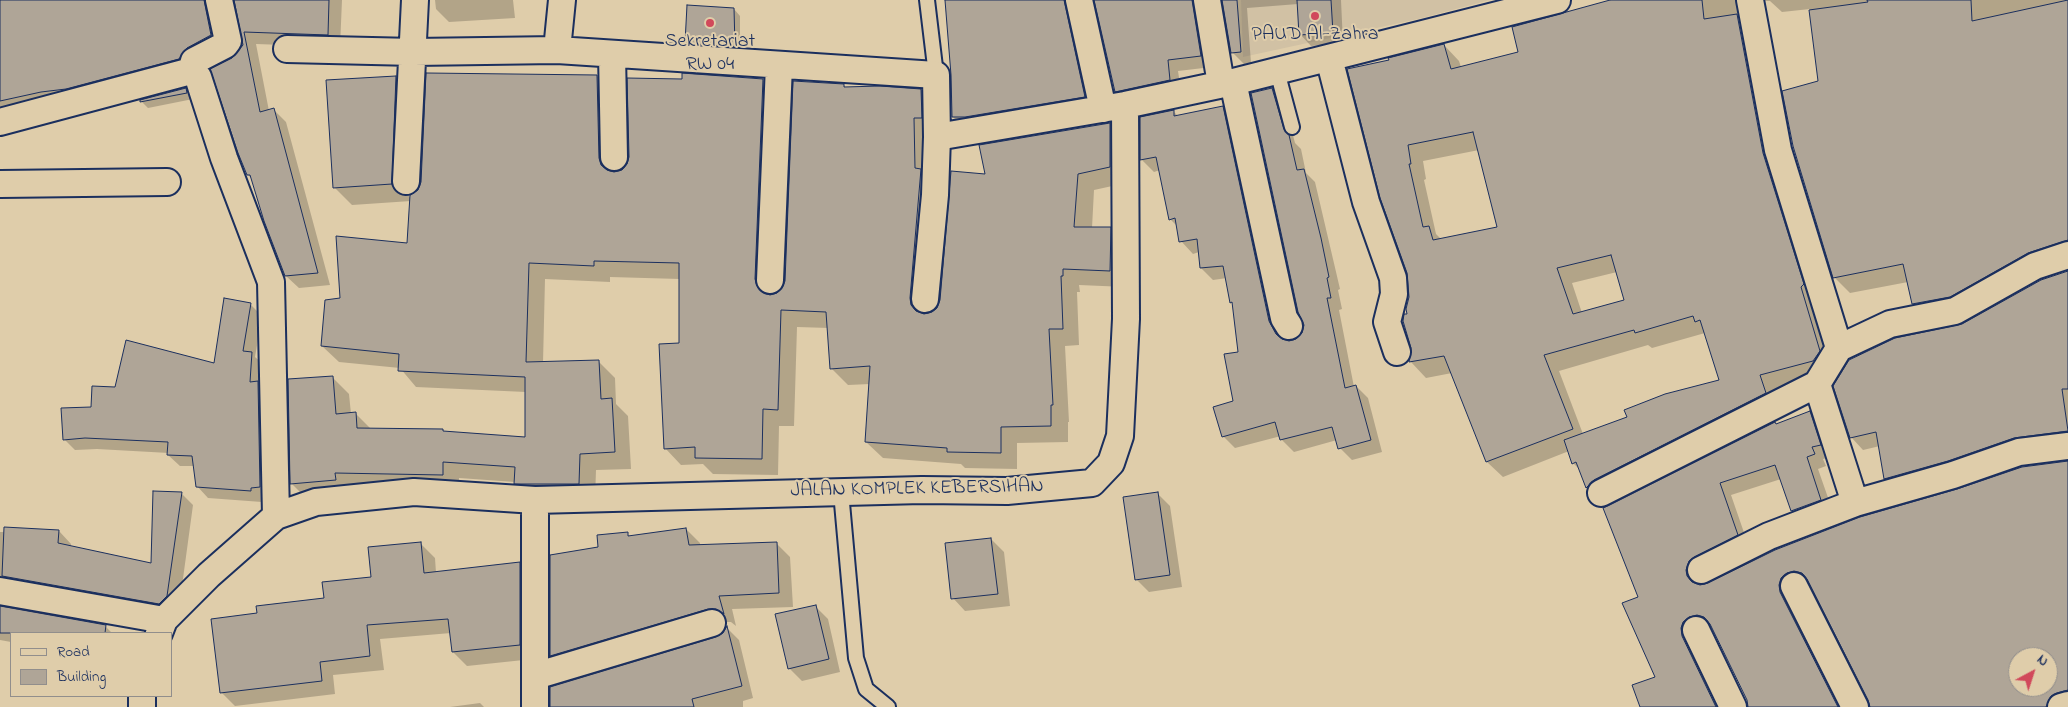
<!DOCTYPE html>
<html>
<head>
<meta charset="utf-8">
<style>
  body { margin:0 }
  #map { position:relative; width:2068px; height:707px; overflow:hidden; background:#dfcdaa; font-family:"Indie Flower",sans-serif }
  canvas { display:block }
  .legend { position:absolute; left:10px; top:632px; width:162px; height:65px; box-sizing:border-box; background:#dfcdaa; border:1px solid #918e8c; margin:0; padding:6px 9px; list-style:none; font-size:15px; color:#1b2f5e }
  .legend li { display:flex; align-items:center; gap:10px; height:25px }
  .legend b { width:25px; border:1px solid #918e8c }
  .north { position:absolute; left:2008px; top:647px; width:50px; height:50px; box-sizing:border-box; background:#dfcdaa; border:1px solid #918e8c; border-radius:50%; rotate:40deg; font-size:14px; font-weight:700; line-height:20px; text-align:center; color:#1b2f5e }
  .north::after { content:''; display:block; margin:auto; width:18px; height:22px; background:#d1495b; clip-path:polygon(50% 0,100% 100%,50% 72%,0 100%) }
</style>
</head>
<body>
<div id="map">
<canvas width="2068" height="707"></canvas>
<ul class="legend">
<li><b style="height:6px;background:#dfcdaa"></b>Road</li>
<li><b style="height:14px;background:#afa597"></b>Building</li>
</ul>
<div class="north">N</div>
</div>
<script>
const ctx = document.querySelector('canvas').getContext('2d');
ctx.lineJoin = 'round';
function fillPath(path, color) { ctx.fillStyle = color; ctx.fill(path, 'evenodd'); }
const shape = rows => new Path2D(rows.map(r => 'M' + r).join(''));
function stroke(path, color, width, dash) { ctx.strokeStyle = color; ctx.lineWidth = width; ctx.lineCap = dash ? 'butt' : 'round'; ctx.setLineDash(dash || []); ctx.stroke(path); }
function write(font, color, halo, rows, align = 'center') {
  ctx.font = font + ' "Indie Flower",sans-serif'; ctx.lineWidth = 4; ctx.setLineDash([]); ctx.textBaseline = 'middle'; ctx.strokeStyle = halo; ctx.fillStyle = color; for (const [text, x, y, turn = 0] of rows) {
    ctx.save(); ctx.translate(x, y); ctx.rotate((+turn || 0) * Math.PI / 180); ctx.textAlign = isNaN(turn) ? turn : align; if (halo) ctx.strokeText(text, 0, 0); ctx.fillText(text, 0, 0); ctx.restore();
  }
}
fillPath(shape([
  [1241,0,1490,0,1418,19,1243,57]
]), '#d1c1a4');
fillPath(shape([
  [0,0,224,0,223,48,0,116],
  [236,0,342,0,340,47,256,44,269,111,274,110,286,122,330,285,299,288,286,276,253,180,248,175,233,59,244,44],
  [435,0,513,0,515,18,449,22,436,9],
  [947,0,1081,0,1096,108,964,128,953,117],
  [1096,0,1208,0,1212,67,1178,71,1181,91,1127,102,1116,91],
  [1223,0,1344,0,1341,0,1343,43,1311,46,1300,34,1298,4,1247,8,1251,63,1244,64,1232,52],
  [1615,0,2068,0,2068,235,1984,266,2010,264,2025,278,1928,319,1913,304,1908,282,1850,293,1834,277,1819,82,1810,9,1782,12,1770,1,1763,1,1756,4,1835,367,1603,502,1587,487,1581,471,1573,463,1569,451,1503,477,1487,462,1452,373,1426,378,1411,362,1413,348,1409,315,1410,297,1390,61,1444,45,1459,61,1461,67,1519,53],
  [1479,150,1498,228,1442,240,1436,234,1424,180,1426,179,1423,161],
  [1617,272,1626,300,1582,313,1572,283],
  [1705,333,1721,381,1583,434,1559,371,1648,345,1652,348],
  [734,9,740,16,740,52,692,49,686,43],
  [597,76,614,93,615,173,623,171,763,80,779,96,771,296,778,294,783,289,844,85,846,88,921,90,937,107,937,186,926,315,932,314,938,309,987,175,1110,124,1126,141,1126,183,1094,190,1092,228,1110,228,1127,245,1126,287,1079,285,1080,292,1077,292,1079,345,1065,346,1069,422,1068,422,1068,442,1017,443,1017,469,965,468,961,464,883,458,866,442,870,384,848,385,831,368,829,328,797,327,794,426,779,426,778,475,713,474,703,464,681,465,665,448,680,344,680,279,610,277,610,282,545,279,543,363,598,361,615,378,616,404,628,416,631,469,596,470,595,500,532,500,515,482,459,478,459,491,308,500,292,484,332,377,349,394,351,414,355,413,371,429,443,430,445,432,526,438,526,392,416,387,400,368,339,362,322,346,341,299,408,244,411,201,352,205,334,187,396,77,414,95,409,197],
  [185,89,193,99,148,108,141,101],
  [1272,89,1284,101,1295,143,1301,149,1306,173,1315,182,1340,289,1338,290,1342,309,1339,310,1354,387,1356,386,1368,398,1382,452,1352,460,1340,448,1337,440,1294,452,1282,440,1281,436,1235,448,1223,436,1235,402,1239,353,1233,304,1231,302,1227,278,1213,280,1201,268,1199,252,1193,254,1181,241,1178,227,1170,219,1160,170,1154,172,1142,160,1173,111,1179,117,1222,108,1235,120,1281,334,1285,341,1289,342,1297,340,1303,334,1305,325],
  [2068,272,2068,444,1897,491,1885,479,1880,446,1863,450,1851,437,1963,325],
  [250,304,262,316,255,357,263,364,271,498,262,499,262,502,208,498,197,486,194,466,180,466,168,455,169,453,97,449,75,450,64,439,92,408,116,388,215,364],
  [1810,412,1822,425,1832,457,1823,459,1826,466,1818,469,1833,512,1804,523,1792,511,1781,479,1731,495,1749,547,1701,574,1698,586,2068,462,2068,686,2008,707,1871,707,1870,700,1811,584,1808,583,1800,584,1843,707,1749,707,1748,700,1713,628,1711,627,1702,628,1722,707,1641,707,1657,678,1639,597,1604,508,1776,425],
  [2018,657,2048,657,2048,687,2018,687],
  [181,493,193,505,179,608,0,594,0,532,59,531,71,544,71,547,152,564],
  [1157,493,1170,506,1182,587,1149,592,1136,579],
  [686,529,700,543,700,546,776,543,790,557,793,607,732,609,736,626,731,622,722,622,565,669,551,655,599,549,627,534,630,537],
  [991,539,1004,552,1010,606,965,611,953,598],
  [421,544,435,558,436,573,520,563,533,577,533,659,467,666,453,652,451,633,380,639,384,670,333,675,335,694,235,706,221,692,258,614,325,599,372,578],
  [815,606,828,619,840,672,802,681,789,668],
  [0,607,105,626,112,633,11,633,11,642,0,640],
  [727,628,739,640,753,698,743,701,743,707,551,707,717,639,724,634],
  [480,703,484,707,450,707]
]), '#0003');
const building = shape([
  [0,0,204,0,211,35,187,48,179,59,66,89,41,92,0,101,0,0],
  [234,0,329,0,328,35,244,32,260,112,274,108,318,273,285,276,264,221,250,175,247,175,238,153,210,69,232,58,243,45,234,0],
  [945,0,1064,0,1085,97,965,117,952,117,951,75,945,0],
  [1094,0,1192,0,1201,56,1168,60,1170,80,1115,92,1094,0],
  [1222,0,1237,0,1241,52,1231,53,1222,0],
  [1297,0,1331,0,1333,33,1299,35,1297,0],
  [1610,0,1702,0,1704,19,1737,14,1763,153,1804,284,1801,287,1820,351,1813,361,1760,375,1766,393,1594,480,1586,488,1576,462,1572,464,1564,440,1627,417,1624,410,1665,394,1719,380,1700,320,1695,322,1693,316,1635,333,1634,330,1544,355,1573,429,1486,462,1444,356,1409,362,1411,348,1403,321,1404,314,1407,314,1406,309,1409,297,1407,273,1380,198,1347,69,1389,60,1388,58,1444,44,1451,69,1518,52,1512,27,1610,0],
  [1473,132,1497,227,1433,240,1429,226,1423,227,1409,164,1411,164,1408,145,1473,132],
  [1611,255,1624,300,1573,314,1557,268,1611,255],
  [1867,0,1971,0,1972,21,2068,0,2068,240,2028,253,1950,297,1912,304,1903,264,1833,278,1793,146,1782,91,1818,81,1809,10,1868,2,1867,0],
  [687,5,734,8,735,47,685,43,687,5],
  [426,73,597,75,599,158,601,165,607,170,614,172,622,170,627,164,629,157,627,78,682,79,682,73,763,79,755,279,757,286,762,292,770,295,777,293,782,288,785,281,793,81,844,84,844,87,880,86,921,89,922,118,914,118,915,168,921,169,910,298,911,305,916,311,924,314,932,312,937,308,940,300,951,171,985,174,979,145,1110,123,1110,167,1078,174,1074,227,1111,227,1110,271,1063,269,1063,276,1061,276,1063,329,1049,329,1053,405,1051,405,1051,426,1001,427,1001,453,947,452,947,448,865,442,870,366,830,369,826,312,781,310,778,410,763,409,762,459,695,458,695,447,664,449,659,344,679,343,679,263,594,261,594,266,529,263,526,362,599,360,601,399,612,398,615,452,580,454,579,484,514,484,515,467,443,462,443,475,335,473,336,480,290,484,288,379,333,376,336,414,356,412,357,428,443,429,443,431,525,437,525,377,398,371,399,354,321,346,325,300,340,298,336,236,407,243,410,195,418,190,421,182,426,73],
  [396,76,392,184,333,188,326,80,396,76],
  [186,88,187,93,140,102,140,100,186,88],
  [1272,88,1284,129,1289,135,1297,170,1304,169,1321,238,1329,277,1327,278,1331,298,1327,298,1345,388,1356,385,1371,440,1338,449,1332,427,1280,440,1275,422,1222,437,1213,407,1233,401,1224,354,1238,352,1232,302,1230,303,1223,266,1200,268,1197,239,1179,242,1175,218,1169,220,1156,157,1140,160,1140,117,1174,110,1174,116,1223,106,1269,321,1276,334,1282,339,1289,341,1296,339,1302,333,1304,325,1298,312,1251,93,1272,88],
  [2068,271,2068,389,2062,389,2068,431,2014,438,1948,461,1884,479,1876,432,1850,438,1833,386,1849,360,1895,338,1962,324,2041,280,2068,271],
  [224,298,251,303,243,351,252,352,250,382,258,381,260,487,251,488,251,491,196,487,192,456,167,455,168,442,85,438,63,440,61,408,91,407,92,386,115,387,126,340,214,363,224,298],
  [1810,411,1821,445,1812,447,1815,454,1807,457,1821,500,1791,511,1775,465,1720,483,1738,535,1694,557,1689,561,1686,570,1687,576,1692,582,1700,585,1708,583,1775,550,1860,517,1957,489,2022,467,2068,461,2068,690,2057,693,2051,696,2046,707,1870,707,1868,700,1807,579,1802,573,1794,571,1787,573,1781,578,1779,585,1780,592,1838,707,1748,707,1747,700,1710,624,1704,617,1697,615,1689,617,1683,622,1681,628,1682,636,1716,707,1640,707,1632,685,1655,677,1622,603,1638,597,1603,508,1775,422,1776,424,1810,411],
  [2018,657,2048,657,2048,687,2018,687,2018,657],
  [153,491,182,492,167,596,159,604,2,576,4,527,59,530,58,543,151,563,153,491],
  [1158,492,1170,575,1135,580,1123,497,1158,492],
  [686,528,689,545,777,542,779,593,719,596,724,614,716,609,708,609,550,656,550,555,598,547,597,535,628,532,628,536,686,528],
  [991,538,998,594,951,599,945,543,991,538],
  [421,542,424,573,520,562,520,645,452,652,448,619,367,625,370,656,320,662,322,681,220,693,211,619,257,613,256,606,324,598,322,582,371,577,368,547,421,542],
  [816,605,829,659,788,669,775,614,816,605],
  [0,606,106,625,105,633,0,633,0,606],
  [727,626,742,686,692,699,694,707,550,707,550,687,716,637,723,633,727,626]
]);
fillPath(building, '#afa597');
stroke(building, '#1b2f5e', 1);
const service = shape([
  [927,0,936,75],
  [1277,71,1292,127],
  [841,492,856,658,866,689,888,707]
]);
const minor = shape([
  [1079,0,1103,109],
  [1207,0,1221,84],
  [1750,0,1778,150,1839,348],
  [287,49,414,52,557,50,562,0],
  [557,50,936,75,937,137],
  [612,54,614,157],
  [1329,58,1366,202,1393,278,1394,294,1387,322,1397,352],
  [191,71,194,61,225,45,228,41,219,0],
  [1233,82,1284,318,1289,326],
  [0,122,191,71,198,77,224,158,271,282,276,516],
  [406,181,415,0],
  [0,184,167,182],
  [770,280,779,65],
  [925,299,935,195,937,137,1125,105,1233,82,1557,0],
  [1817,384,1855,503],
  [1601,493,1817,384,1839,348,1890,324,1955,311,2035,266,2068,255],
  [1701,570,1769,536,1855,503,1953,475,2019,452,2068,446],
  [1794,586,1855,707],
  [0,591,164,620],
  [1696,630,1733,707],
  [159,633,164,620,209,575,276,516,316,502,414,492,535,500,922,490,1007,491,1092,483,1111,463,1120,436,1126,319,1125,105],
  [535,676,712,623],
  [142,696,142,707],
  [535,707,535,500],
  [2061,707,2068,705]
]);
stroke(service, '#1b2f5e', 18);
stroke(minor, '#1b2f5e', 30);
stroke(service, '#dfcdaa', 14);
stroke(minor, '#dfcdaa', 26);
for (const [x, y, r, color] of [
  [1315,16,5,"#d1495b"],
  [710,23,5,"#d1495b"]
]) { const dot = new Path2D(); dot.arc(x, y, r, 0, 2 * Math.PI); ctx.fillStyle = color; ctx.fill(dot); stroke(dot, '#dfcdaa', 2); }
write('20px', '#1b2f5e', '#dfcdaa', [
  ["PAUD Al-Zahra",1315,36],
  ["Sekretariat",710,43],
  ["RW 04",710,66]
]);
write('20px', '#1b2f5e', '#dfcdaa', [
  ["JALAN KOMPLEK KEBERSIHAN",917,490,-1]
]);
</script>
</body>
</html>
